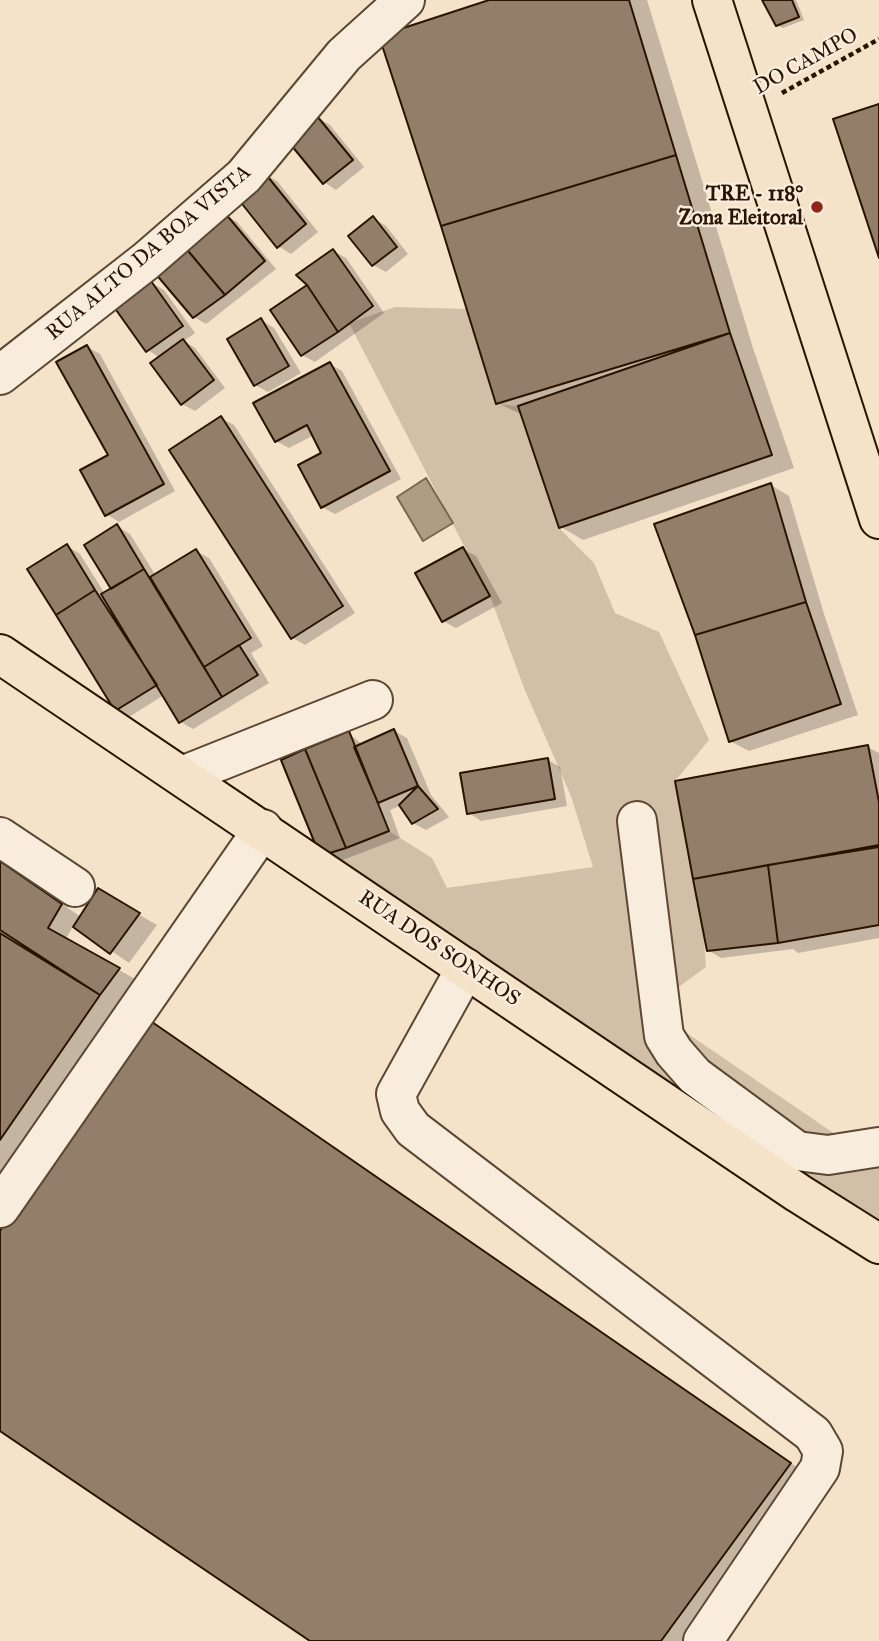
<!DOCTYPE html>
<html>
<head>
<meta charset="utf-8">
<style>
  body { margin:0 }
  canvas { display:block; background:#f4e2c9 }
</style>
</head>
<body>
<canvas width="879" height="1641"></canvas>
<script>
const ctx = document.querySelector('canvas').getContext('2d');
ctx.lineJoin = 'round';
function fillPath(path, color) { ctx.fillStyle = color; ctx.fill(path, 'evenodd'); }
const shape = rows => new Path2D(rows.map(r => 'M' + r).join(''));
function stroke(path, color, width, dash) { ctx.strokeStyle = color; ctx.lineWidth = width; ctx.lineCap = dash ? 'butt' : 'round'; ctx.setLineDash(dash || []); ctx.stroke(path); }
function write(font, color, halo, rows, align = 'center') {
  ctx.font = font + ' "IM FELL Great Primer",serif'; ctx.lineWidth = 5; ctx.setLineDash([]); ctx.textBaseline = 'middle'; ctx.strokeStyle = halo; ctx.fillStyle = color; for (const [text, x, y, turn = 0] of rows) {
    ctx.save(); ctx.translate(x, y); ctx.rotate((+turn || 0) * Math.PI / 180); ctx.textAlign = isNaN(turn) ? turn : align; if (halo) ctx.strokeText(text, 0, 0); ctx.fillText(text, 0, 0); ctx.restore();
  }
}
fillPath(shape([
  [395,307,467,309,496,404,518,406,559,528,594,563,615,613,659,632,709,740,675,781,702,917,706,967,650,1008,879,1164,879,1253,320,856,389,831,432,858,447,888,593,867,571,796,524,688,490,596,349,323]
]), '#d2bfa7');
const water = shape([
  [426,478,453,523,423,541,397,497,426,478]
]);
fillPath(water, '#af9c85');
stroke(water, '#7a6650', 2);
fillPath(shape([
  [494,0,647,0,753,348,794,468,583,540,561,527,523,415,497,403],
  [764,0,796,0,804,20,783,28,777,25],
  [318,118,330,125,364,167,336,190,324,182],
  [264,174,277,181,318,232,291,254,278,246],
  [225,215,237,222,276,269,206,324,194,317],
  [373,218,386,226,408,254,386,272,373,265],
  [333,251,346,258,384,313,315,362,302,355,310,285],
  [151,283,164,290,195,333,184,341,195,348,225,388,195,411,182,404,160,358,148,350],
  [261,320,274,328,301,373,268,392,255,385],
  [87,347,100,354,175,491,119,522,106,514,110,456],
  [330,364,342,371,401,479,335,514,322,507,324,453,314,435,289,448,276,441],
  [221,418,234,425,355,613,305,645,293,638],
  [771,485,789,496,824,614,858,715,749,751,730,741],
  [117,526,130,534,156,576,196,551,209,558,263,646,251,653,269,683,193,729,181,722,164,695,129,717,117,709,67,546,80,554,105,594,114,589],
  [463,549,476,556,502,603,456,628,443,621],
  [394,731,407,738,431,795,449,817,426,830,413,823,402,805,390,810,400,838,335,863,322,855,348,733,363,745],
  [868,747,879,753,879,938,798,953,793,949,721,958,708,950],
  [548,760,560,767,567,806,481,821,469,813],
  [0,861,81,917,98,891,157,925,129,963,74,925,65,940,137,980,0,1178,0,934,44,960,46,958,0,928],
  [157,1026,808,1475,687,1641,313,1641,0,1429,0,1234]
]), '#0003');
const building = shape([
  [489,0,629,0,676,155,441,226,379,36,489,0],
  [762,0,792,0,799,17,776,26,762,0],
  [879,104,879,258,833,119,879,104],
  [317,116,353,160,323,184,287,140,317,116],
  [676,155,730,333,496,404,441,226,676,155],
  [264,172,306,224,277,248,235,195,264,172],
  [225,213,265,261,225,295,184,246,225,213],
  [373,216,397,247,372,266,348,236,373,216],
  [184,246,225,295,193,318,155,273,184,246],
  [333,249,373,306,338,332,307,285,296,275,333,249],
  [151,281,183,326,146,352,114,307,151,281],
  [307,285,338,332,301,356,270,310,307,285],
  [261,318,289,366,254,386,227,339,261,318],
  [730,333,772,455,559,528,518,406,730,333],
  [183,339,214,380,181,405,150,363,183,339],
  [87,345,164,484,105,516,80,470,108,455,56,362,87,345],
  [330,362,390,471,321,508,298,465,321,453,307,425,275,442,253,403,330,362],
  [221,416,343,606,291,639,169,450,221,416],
  [771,483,806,602,695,635,654,524,771,483],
  [117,524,144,569,111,589,84,545,117,524],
  [67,544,95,590,56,615,27,569,67,544],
  [463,547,490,596,442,622,415,573,463,547],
  [196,549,251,638,204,667,150,577,196,549],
  [144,569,222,697,179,723,101,594,144,569],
  [95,590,157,685,115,711,56,615,95,590],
  [806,602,841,704,729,742,695,635,806,602],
  [239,645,258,675,222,697,204,667,239,645],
  [394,729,418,786,378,803,354,747,394,729],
  [349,731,389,831,346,848,305,749,349,731],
  [868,745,879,802,879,845,693,879,675,781,868,745],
  [305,749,346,848,320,856,281,760,305,749],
  [548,758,555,799,467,814,460,773,548,758],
  [418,786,438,809,412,824,399,805,418,786],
  [879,847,879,925,778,943,768,865,879,847],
  [0,861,62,904,48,928,120,968,100,995,0,930,0,861],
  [768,865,778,943,707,951,693,879,768,865],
  [98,888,140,913,110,954,73,927,98,888],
  [0,933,100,995,0,1140,0,933],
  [139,1013,791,1463,661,1641,310,1641,0,1431,0,1231,139,1013]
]);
fillPath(building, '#937f69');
stroke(building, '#2a1400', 2);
const minor = shape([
  [0,375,146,261,244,176,344,55,405,0],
  [182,776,373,700],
  [637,821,664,1036,674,1052,695,1076,797,1151,828,1155,879,1147],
  [0,837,75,887],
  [466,968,396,1094,400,1111,413,1129,813,1434,823,1451,820,1468,703,1641],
  [0,1208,263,829]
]);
const major = shape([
  [712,0,879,519],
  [0,654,798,1193,879,1244]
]);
stroke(minor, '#5c4832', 42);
stroke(major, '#2a1400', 42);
stroke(shape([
  [782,93,879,39]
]), '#2a1400', 4.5, [5, 3.5]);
stroke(minor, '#f8ecdc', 38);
stroke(major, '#f4e2c9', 38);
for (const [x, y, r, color] of [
  [817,207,7,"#8f2418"]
]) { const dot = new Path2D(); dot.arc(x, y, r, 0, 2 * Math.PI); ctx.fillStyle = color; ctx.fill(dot); stroke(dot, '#f8ecdc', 2.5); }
write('21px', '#2a1400', '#f8ecdc', [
  ["DO CAMPO",806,62,-29],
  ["RUA ALTO DA BOA VISTA",149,253,-40],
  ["RUA DOS SONHOS",439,949,34]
]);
write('bold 21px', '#2a1400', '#f8ecdc', [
  ["TRE - 118°",803,195],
  ["Zona Eleitoral",803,219]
], 'right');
</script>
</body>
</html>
